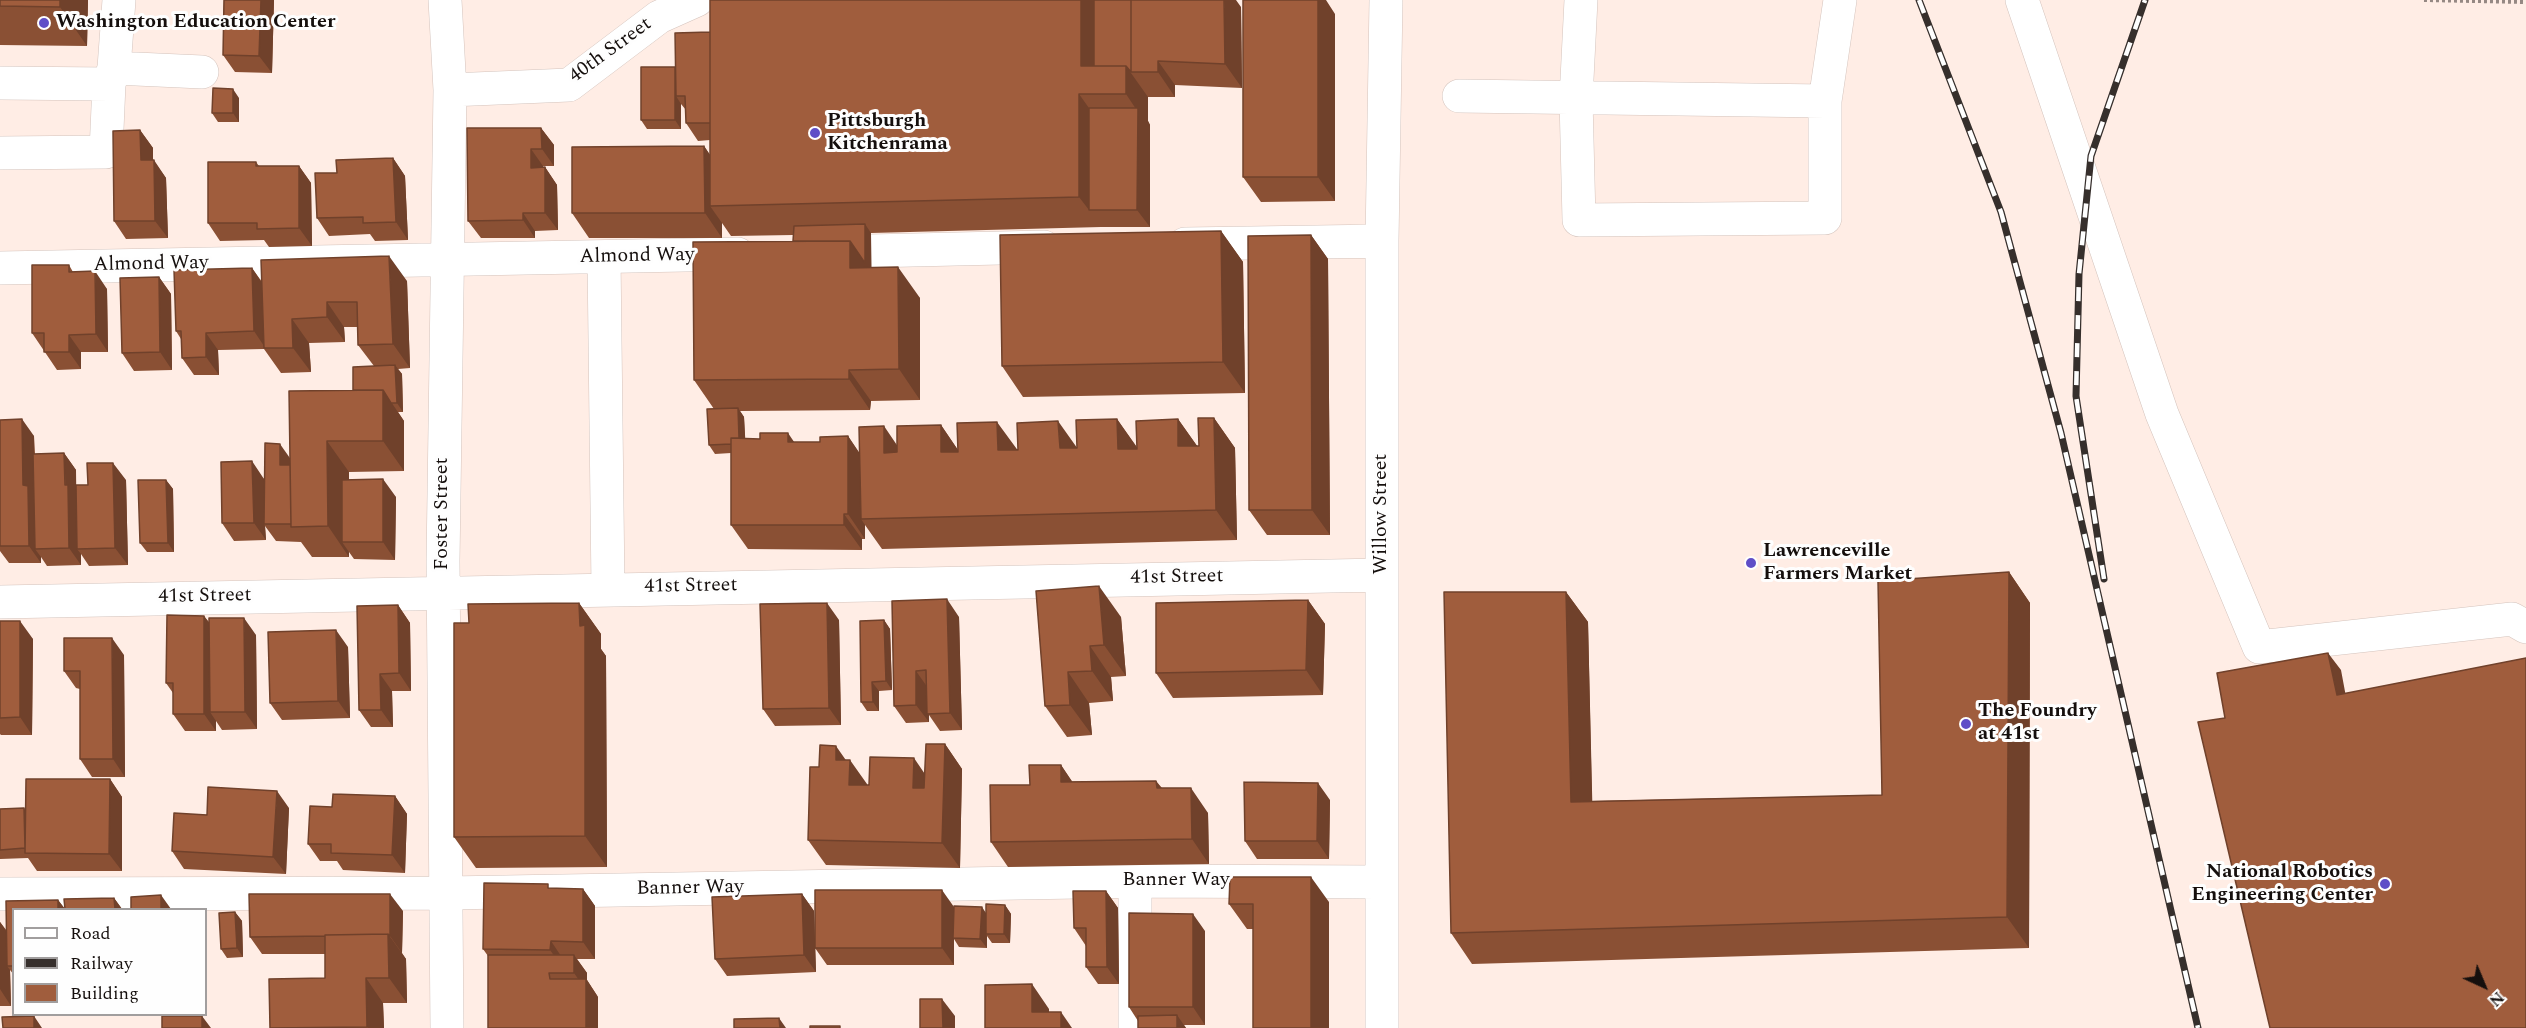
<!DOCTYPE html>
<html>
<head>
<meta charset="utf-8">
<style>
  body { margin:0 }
  #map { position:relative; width:2526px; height:1028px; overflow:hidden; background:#ffede5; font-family:Spectral,serif }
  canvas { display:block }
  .legend { position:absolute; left:12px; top:908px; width:195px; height:108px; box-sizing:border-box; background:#fefefe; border:2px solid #a19e9e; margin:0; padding:8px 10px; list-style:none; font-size:18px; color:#150f0d }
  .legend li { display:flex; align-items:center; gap:12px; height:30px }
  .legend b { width:30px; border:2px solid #a19e9e }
  .north { position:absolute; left:2454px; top:956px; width:60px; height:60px; -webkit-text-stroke:4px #fefefe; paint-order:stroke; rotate:136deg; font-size:16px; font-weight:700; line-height:24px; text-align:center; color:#150f0d }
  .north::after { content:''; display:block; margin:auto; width:21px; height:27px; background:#150f0d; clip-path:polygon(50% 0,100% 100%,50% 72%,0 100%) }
</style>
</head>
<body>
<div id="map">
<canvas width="2526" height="1028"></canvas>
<ul class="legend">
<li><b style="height:8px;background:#fff"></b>Road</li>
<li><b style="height:8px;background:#362f2c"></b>Railway</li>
<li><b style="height:16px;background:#a05d3d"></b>Building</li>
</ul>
<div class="north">N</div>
</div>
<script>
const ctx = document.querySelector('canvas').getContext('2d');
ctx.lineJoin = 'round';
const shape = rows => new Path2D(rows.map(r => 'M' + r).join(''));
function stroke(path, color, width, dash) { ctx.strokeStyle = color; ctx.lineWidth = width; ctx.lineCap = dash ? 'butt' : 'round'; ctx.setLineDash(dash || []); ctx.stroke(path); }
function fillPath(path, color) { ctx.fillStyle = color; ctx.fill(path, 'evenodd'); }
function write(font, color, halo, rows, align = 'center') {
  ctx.font = font + ' Spectral,serif'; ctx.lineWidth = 6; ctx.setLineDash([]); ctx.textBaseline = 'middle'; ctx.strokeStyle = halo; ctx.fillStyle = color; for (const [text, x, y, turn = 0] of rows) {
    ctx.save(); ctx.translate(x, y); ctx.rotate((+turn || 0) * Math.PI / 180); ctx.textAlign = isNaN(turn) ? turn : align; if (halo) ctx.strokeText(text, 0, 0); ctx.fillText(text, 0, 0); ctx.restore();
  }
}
const minor = shape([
  [445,0,450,90,443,561,447,1028],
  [1581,0,1576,99,1579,220,1825,218,1825,101,1840,0],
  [2022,0,2162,414,2259,647,2512,619,2526,627],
  [114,68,202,72],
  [0,83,109,84],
  [450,90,569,85,659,17,697,0],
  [1459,96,1825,101],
  [0,153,106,152,109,84,114,68,119,0],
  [1185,244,1382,241],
  [826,252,1044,247],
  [604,257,608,588],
  [0,268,738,254],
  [0,602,1382,575],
  [0,894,448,893,1135,881,1380,882],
  [1135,1028,1135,881],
  [1382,1028,1382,241,1386,0]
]);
stroke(minor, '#d4c3bc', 34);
stroke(shape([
  [2424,0,2526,2]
]), '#958883', 4, [3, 3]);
stroke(minor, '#fff', 33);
const rail = shape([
  [1919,0,2001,212,2061,433,2198,1028],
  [2104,579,2076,396,2079,274,2091,156,2145,0]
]);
stroke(rail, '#362f2c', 7);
stroke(rail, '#fefefe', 4.5, [14]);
fillPath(shape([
  [0,0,88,0,87,46,0,45],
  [224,0,274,0,272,73,235,72,223,55],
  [1241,7,1242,88,1175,85,1175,97,1148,97,1148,121,1150,125,1150,227,1101,227,871,233,871,268,920,298,920,400,871,401,870,410,740,411,744,417,745,438,794,442,820,442,848,436,859,453,897,445,941,425,958,450,1077,448,1117,419,1137,448,1178,419,1197,446,1199,446,1214,418,1235,448,1237,540,882,549,865,525,865,539,862,539,862,550,748,549,731,525,731,453,715,454,709,445,714,409,694,380,793,241,793,235,731,236,722,223,722,238,589,238,572,213,704,146,710,155,710,140,698,141,686,123,686,110,681,104,681,129,647,129,641,120,710,33],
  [1335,14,1335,201,1261,202,1243,177],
  [239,98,239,122,218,122,212,113],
  [541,128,554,145,554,166,543,166,543,167,545,167,557,185,558,230,535,231,535,238,481,238,468,221],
  [140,130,153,148,153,160,166,178,168,238,126,239,114,221],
  [393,158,405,176,408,240,375,241,370,234,329,236,317,218,337,173],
  [256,162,259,166,299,166,311,183,312,246,269,247,264,240,220,241,208,223],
  [1221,231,1243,262,1245,393,1023,397,1002,366],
  [1311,235,1328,259,1330,535,1267,535,1249,510],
  [69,265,73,272,107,289,108,352,81,352,81,369,57,370,32,333],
  [252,268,262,282,407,281,410,368,398,369,402,374,403,412,398,412,404,421,404,471,349,472,349,480,396,497,395,560,354,559,349,552,349,557,312,557,301,542,276,541,265,526,266,540,234,541,222,523,264,478,290,458,353,390,374,366,358,345,358,327,344,327,345,342,309,343,311,372,281,373,264,349,218,350,219,375,194,375,182,358,181,339,176,331],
  [159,277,171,294,172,370,134,371,122,353],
  [0,420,34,436,35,454,64,453,76,470,76,485,88,485,126,480,128,565,89,566,81,554,81,565,47,566,41,557,41,563,9,563,0,551],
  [166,480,173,489,174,552,147,552,140,543],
  [2009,572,2030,603,2029,948,1472,964,1451,933,1566,592,1588,622,1592,801,1882,795],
  [1036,591,1121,617,1126,676,1111,677,1113,701,1089,703,1092,735,1067,737,1045,706],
  [1308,600,1325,624,1323,695,1173,698,1156,673],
  [892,601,959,617,962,730,940,731,929,715,929,722,906,723,894,706],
  [579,603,601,634,601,649,606,656,607,867,476,868,454,837,469,623],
  [398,605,410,623,411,691,392,691,393,727,371,727,359,710],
  [204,616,209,622,256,635,257,729,222,730,216,721,216,731,185,731,173,714,173,693,166,683],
  [839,620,841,725,775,726,763,709],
  [884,620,890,629,892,690,879,691,879,711,867,711,861,702],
  [0,621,33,639,32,735,1,735,0,734],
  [348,647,350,718,282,720,270,703],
  [124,655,125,777,92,777,80,759,80,689,76,688,64,671],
  [945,744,962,769,960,868,826,865,808,840,819,767,845,760,867,785,925,774],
  [1061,765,1072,782,1156,781,1162,788,1208,813,1209,864,1008,867,991,842,1030,785],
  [110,779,122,797,122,871,37,871,28,858,0,859,0,809,24,808,25,811],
  [395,796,407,814,405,873,343,870,337,861,320,861,308,844,332,807],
  [1330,800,1329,859,1257,859,1245,841],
  [289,808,286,874,184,869,172,851,207,815],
  [551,888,583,889,595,906,595,959,577,959,587,973,587,980,598,997,488,956,483,949],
  [1106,891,1118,908,1119,984,1098,984,1086,967,1086,946,1074,928],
  [802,894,814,911,816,972,727,976,715,959],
  [114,898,122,909,14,909,14,975,10,970,11,1006,0,1006,0,922,7,931,6,901,58,900,65,909,64,899],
  [1329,902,1329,1028,1253,1028,1253,929,1247,929,1229,904],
  [1005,905,1011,914,1010,943,992,943,987,936,987,948,959,947,954,939,954,965,827,965,815,948,954,907,986,913],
  [403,911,402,953,406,959,407,1003,383,1003,384,1028,270,1028,325,978,325,954,262,954,250,937],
  [235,912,242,921,243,957,227,958,221,949],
  [1205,931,1205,1025,1184,1025,1186,1028,1138,1028,1138,1021,1129,1007]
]), '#8a5034');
fillPath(shape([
  [60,0,88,0,87,46,60,7],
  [261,0,274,0,272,73,259,56],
  [1081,0,1100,0,1103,79,1081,66],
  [1224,0,1236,0,1241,7,1242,88,1225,64],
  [1318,0,1326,0,1335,14,1335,201,1318,177],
  [1158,61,1175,85,1175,97,1158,72],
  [1126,66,1148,97,1148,121,1150,125,1150,227,1137,210,1138,112,1126,94],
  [675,67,676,96,681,104,681,129,675,120],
  [233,89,239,98,239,122,233,113],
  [1079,94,1101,125,1089,210,1079,197],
  [541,128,554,145,554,166,542,149],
  [140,130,153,148,153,178,141,160],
  [704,146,721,171,710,206,722,223,722,238,705,213],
  [531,149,543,166,543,185,531,168],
  [393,158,405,176,408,240,396,222],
  [154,160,166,178,168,238,155,221],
  [299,166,311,183,312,246,299,228],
  [545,167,557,185,558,230,545,213],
  [523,213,535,231,535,238,523,220],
  [865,224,871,233,872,299,850,268,850,241],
  [1221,231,1243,262,1245,393,1223,362],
  [1311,235,1328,259,1330,535,1312,510],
  [389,256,407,281,410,368,393,344],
  [898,267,920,298,920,400,899,369],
  [252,268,264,286,266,349,254,331],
  [95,271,107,289,108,352,96,334],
  [159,277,171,294,172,370,160,352],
  [327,302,344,327,345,342,327,317],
  [292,319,309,343,311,372,293,348],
  [206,333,218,350,219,375,206,357],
  [69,335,81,352,81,369,69,352],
  [395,365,402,374,403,412,397,403],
  [849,370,871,401,870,410,849,379],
  [383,390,404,421,404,471,383,441],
  [738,408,744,417,746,452,739,443],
  [1214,418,1235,448,1237,540,1216,510],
  [22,419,34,436,35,549,41,557,41,563,29,546,23,485],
  [1117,419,1139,450,1118,449],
  [1178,419,1200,450,1178,446],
  [1058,421,1080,452,1060,448],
  [997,422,1019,452,998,450],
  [941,425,962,456,941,452],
  [884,426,905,457,884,453],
  [788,433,805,458,788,442],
  [848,436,865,461,861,519,865,525,865,539,848,514],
  [327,441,349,472,349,542,342,542,349,552,349,557,328,526],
  [280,444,292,461,292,482,280,465],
  [64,453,76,470,77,549,81,554,81,565,69,548],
  [252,461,264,479,264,524,265,526,266,540,254,523],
  [113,463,126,480,128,565,115,548],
  [383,479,396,497,395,560,383,542],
  [166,480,173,489,174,552,168,543],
  [844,514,862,539,862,550,844,525],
  [2009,572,2030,603,2029,948,2007,917],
  [1099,586,1121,617,1126,676,1104,645],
  [1566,592,1588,622,1593,832,1571,802],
  [947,599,959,617,962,730,950,713],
  [1308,600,1325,624,1323,695,1306,670],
  [579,603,601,634,601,649,606,656,607,867,585,836],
  [827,603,839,620,841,725,829,708],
  [398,605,410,623,411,691,399,673],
  [204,616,216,633,210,712,216,721,216,731,204,714],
  [244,618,256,635,257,729,245,712],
  [884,620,890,629,892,690,886,681],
  [20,621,33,639,32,735,20,717],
  [336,630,348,647,350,718,338,701],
  [112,638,124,655,125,777,113,759],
  [1090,646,1111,677,1113,701,1092,671],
  [2328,653,2341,670,2349,713,2337,695],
  [916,671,928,688,927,714,929,715,929,722,916,705],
  [1068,672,1089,703,1092,735,1070,705],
  [380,674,392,691,393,727,381,710],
  [872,682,879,691,879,711,873,702],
  [945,744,962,769,960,868,942,843],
  [836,746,850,766,850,760,867,784,866,810,849,785,836,760],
  [914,758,931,783,930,812,913,788],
  [1061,765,1078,790,1061,782],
  [110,779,122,797,122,871,109,854],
  [1156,781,1174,805,1157,788],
  [1318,783,1330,800,1329,859,1317,841],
  [1191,788,1208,813,1209,864,1192,839],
  [277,791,289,808,286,874,273,857],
  [395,796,407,814,405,873,392,855],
  [1311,877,1329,902,1329,1028,1311,1028],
  [583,889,595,906,595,959,583,942],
  [942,890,954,907,954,965,942,948],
  [1106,891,1118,908,1119,984,1107,967],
  [390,894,403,911,402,953,390,936],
  [802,894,814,911,816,972,804,955],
  [161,895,171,909,161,909],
  [114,898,122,909,115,909],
  [58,900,65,909,58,909],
  [1005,905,1011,914,1010,943,1004,934],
  [982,907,988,916,986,934,987,936,987,948,980,939],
  [235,912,242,921,243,957,237,948],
  [1193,914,1205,931,1205,1025,1193,1007],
  [0,922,9,935,7,966,10,970,11,1006,0,989],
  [388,934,406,959,407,1003,389,978],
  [551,941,563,959,563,968,550,950],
  [574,955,587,973,587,980,598,997,598,1028,586,1028,586,990,574,973],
  [366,978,383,1003,384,1028,368,1028,367,1027],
  [1032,984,1049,1009,1049,1028,1032,1012],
  [942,999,955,1016,955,1028,943,1028],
  [1061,1012,1072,1028,1061,1028],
  [1177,1015,1186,1028,1177,1028],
  [34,1016,42,1028,34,1028],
  [202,1016,211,1028,202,1028],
  [779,1018,786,1028,780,1028]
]), '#70412b');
const building = shape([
  [0,0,60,0,60,7,0,6,0,0],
  [224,0,261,0,259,56,223,55,224,0],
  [710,0,1081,0,1081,66,1126,66,1126,94,1079,94,1079,197,710,206,710,0],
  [1094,0,1131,0,1131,72,1126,66,1094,66,1094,0],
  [1131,0,1224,0,1225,64,1158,61,1158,72,1131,72,1131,0],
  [1243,0,1318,0,1318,177,1243,177,1243,0],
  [710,32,710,123,686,123,685,96,676,96,675,33,710,32],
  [641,67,675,67,675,120,641,120,641,67],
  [213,88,233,89,233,113,212,113,213,88],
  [1089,108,1138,108,1137,210,1089,210,1089,108],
  [467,128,541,128,542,149,531,149,531,168,545,167,545,213,523,213,523,220,468,221,467,128],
  [140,130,141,160,154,160,155,221,114,221,113,131,140,130],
  [704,146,705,213,572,213,572,147,704,146],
  [393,158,396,222,363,223,363,217,317,218,315,173,337,173,336,160,393,158],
  [208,162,256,162,256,166,299,166,299,228,257,229,257,223,208,223,208,162],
  [865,224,865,263,850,241,793,241,794,226,865,224],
  [1221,231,1223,362,1002,366,1000,235,1221,231],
  [1311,235,1312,510,1249,510,1248,236,1311,235],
  [850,241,850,268,898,267,899,369,849,370,849,379,694,380,693,242,850,241],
  [389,256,393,344,358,345,357,302,327,302,327,317,292,319,293,348,264,348,261,260,389,256],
  [32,265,69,265,69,272,95,271,96,334,69,335,69,352,44,352,44,333,32,333,32,265],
  [252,268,254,331,206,333,206,357,182,358,181,331,176,331,174,270,252,268],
  [159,277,160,352,122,353,120,278,159,277],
  [395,365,397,403,391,403,383,390,353,390,353,367,395,365],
  [383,390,383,441,327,441,328,526,291,527,289,391,383,390],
  [738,408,739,438,731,438,731,444,709,445,707,409,738,408],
  [1198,418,1214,418,1216,510,861,519,859,427,884,426,884,453,897,452,897,426,941,425,941,452,958,452,957,423,997,422,998,450,1018,450,1017,423,1058,421,1060,448,1077,448,1076,420,1117,419,1118,449,1137,449,1136,421,1178,419,1178,446,1199,446,1198,418],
  [22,419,23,485,28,486,29,546,0,546,0,420,22,419],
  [760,433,788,433,788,442,820,442,820,437,848,436,848,514,844,514,844,525,731,525,731,438,760,439,760,433],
  [265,443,280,444,280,465,290,465,291,524,264,524,265,443],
  [64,453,65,485,68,485,69,548,35,549,33,454,64,453],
  [252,461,254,523,222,523,221,462,252,461],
  [87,463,113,463,115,548,77,549,76,485,88,485,87,463],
  [383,479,383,542,342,542,342,480,383,479],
  [138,480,166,480,168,543,140,543,138,480],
  [2009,572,2007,917,1451,933,1444,592,1566,592,1571,802,1882,795,1878,581,2009,572],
  [1099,586,1104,645,1090,646,1092,671,1068,672,1070,705,1045,706,1036,591,1099,586],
  [947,599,950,713,927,714,926,670,916,671,916,705,894,706,892,601,947,599],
  [1308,600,1306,670,1156,673,1156,603,1308,600],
  [579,603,580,626,585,625,585,836,454,837,454,623,469,623,468,604,579,603],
  [827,603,829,708,763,709,760,604,827,603],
  [398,605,399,673,380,674,381,710,359,710,357,606,398,605],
  [167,615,204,616,204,714,173,714,173,683,166,683,167,615],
  [209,618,244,618,245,712,210,712,209,618],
  [884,620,886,681,872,682,873,702,861,702,860,621,884,620],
  [0,621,20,621,20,717,0,718,0,621],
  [336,630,338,701,270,703,268,632,336,630],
  [64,638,112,638,113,759,80,759,80,671,64,671,64,638],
  [2328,653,2337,695,2526,658,2526,1028,2270,1028,2198,722,2225,718,2217,673,2328,653],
  [926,744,945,744,942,843,808,840,810,767,819,767,820,745,836,746,836,760,850,760,849,785,869,785,870,757,914,758,913,788,924,788,926,744],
  [1029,765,1061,765,1061,782,1156,781,1157,788,1191,788,1192,839,991,842,990,785,1030,785,1029,765],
  [26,779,110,779,109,854,25,853,26,779],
  [1244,782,1318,783,1317,841,1245,841,1244,782],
  [208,787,277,791,273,857,172,851,174,813,207,815,208,787],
  [333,794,395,796,392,855,331,853,331,844,308,844,310,806,332,807,333,794],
  [24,808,25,848,0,850,0,809,24,808],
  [1230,877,1311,877,1311,1028,1253,1028,1253,904,1229,904,1230,877],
  [484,883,548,884,548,888,583,889,583,942,551,941,550,950,483,949,484,883],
  [815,890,942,890,942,948,815,948,815,890],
  [1073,891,1106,891,1107,967,1086,967,1086,928,1074,928,1073,891],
  [249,894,390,894,390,936,388,934,325,935,325,936,250,937,249,894],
  [802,894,804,955,715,959,712,897,802,894],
  [161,895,161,909,131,909,131,897,161,895],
  [114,898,115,909,65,909,64,899,114,898],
  [58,900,58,909,14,909,14,966,7,966,6,901,58,900],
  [986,904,1005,905,1004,934,986,934,986,904],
  [954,906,982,907,980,939,953,938,954,906],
  [235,912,237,948,221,949,219,913,235,912],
  [1129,913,1193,914,1193,1007,1129,1007,1129,913],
  [388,934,389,978,366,978,367,1027,270,1028,269,979,325,978,325,935,388,934],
  [488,955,574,955,574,973,549,973,550,979,586,979,586,1028,488,1028,488,955],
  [1032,984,1032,1012,1061,1012,1061,1028,985,1028,985,985,1032,984],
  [920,999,942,999,943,1028,920,1028,920,999],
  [1177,1015,1177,1028,1138,1028,1138,1016,1177,1015],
  [34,1016,34,1028,3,1028,2,1017,34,1016],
  [162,1016,202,1016,202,1028,162,1028,162,1016],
  [779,1018,780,1028,734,1028,734,1019,779,1018],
  [810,1026,840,1026,840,1028,810,1028,810,1026]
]);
fillPath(building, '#a05d3d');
stroke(building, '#70412b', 1.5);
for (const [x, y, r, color] of [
  [44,23,6,"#5f4ec7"],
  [815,133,6,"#5f4ec7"],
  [1751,563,6,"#5f4ec7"],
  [1966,724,6,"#5f4ec7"],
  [2385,884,6,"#5f4ec7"]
]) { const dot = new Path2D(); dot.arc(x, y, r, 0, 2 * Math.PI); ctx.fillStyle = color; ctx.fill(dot); stroke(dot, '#fefefe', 2); }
write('bold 20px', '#150f0d', '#fefefe', [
  ["Washington Education Center",56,23],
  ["Pittsburgh",827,122],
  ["Kitchenrama",827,145],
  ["Lawrenceville",1763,552],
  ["Farmers Market",1763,575],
  ["The Foundry",1978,712],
  ["at 41st",1978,735],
  ["National Robotics",2373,873,"right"],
  ["Engineering Center",2373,896,"right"]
], 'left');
write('20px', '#150f0d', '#fefefe', [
  ["40th Street",611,51,-36],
  ["Almond Way",637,257,-1],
  ["Almond Way",151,265,-1],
  ["Foster Street",443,514,-90],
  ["Willow Street",1382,514,-90],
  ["41st Street",1177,578,-1],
  ["41st Street",691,587,-1],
  ["41st Street",205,597,-1],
  ["Banner Way",1176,881],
  ["Banner Way",690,889,-1]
]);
</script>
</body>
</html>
